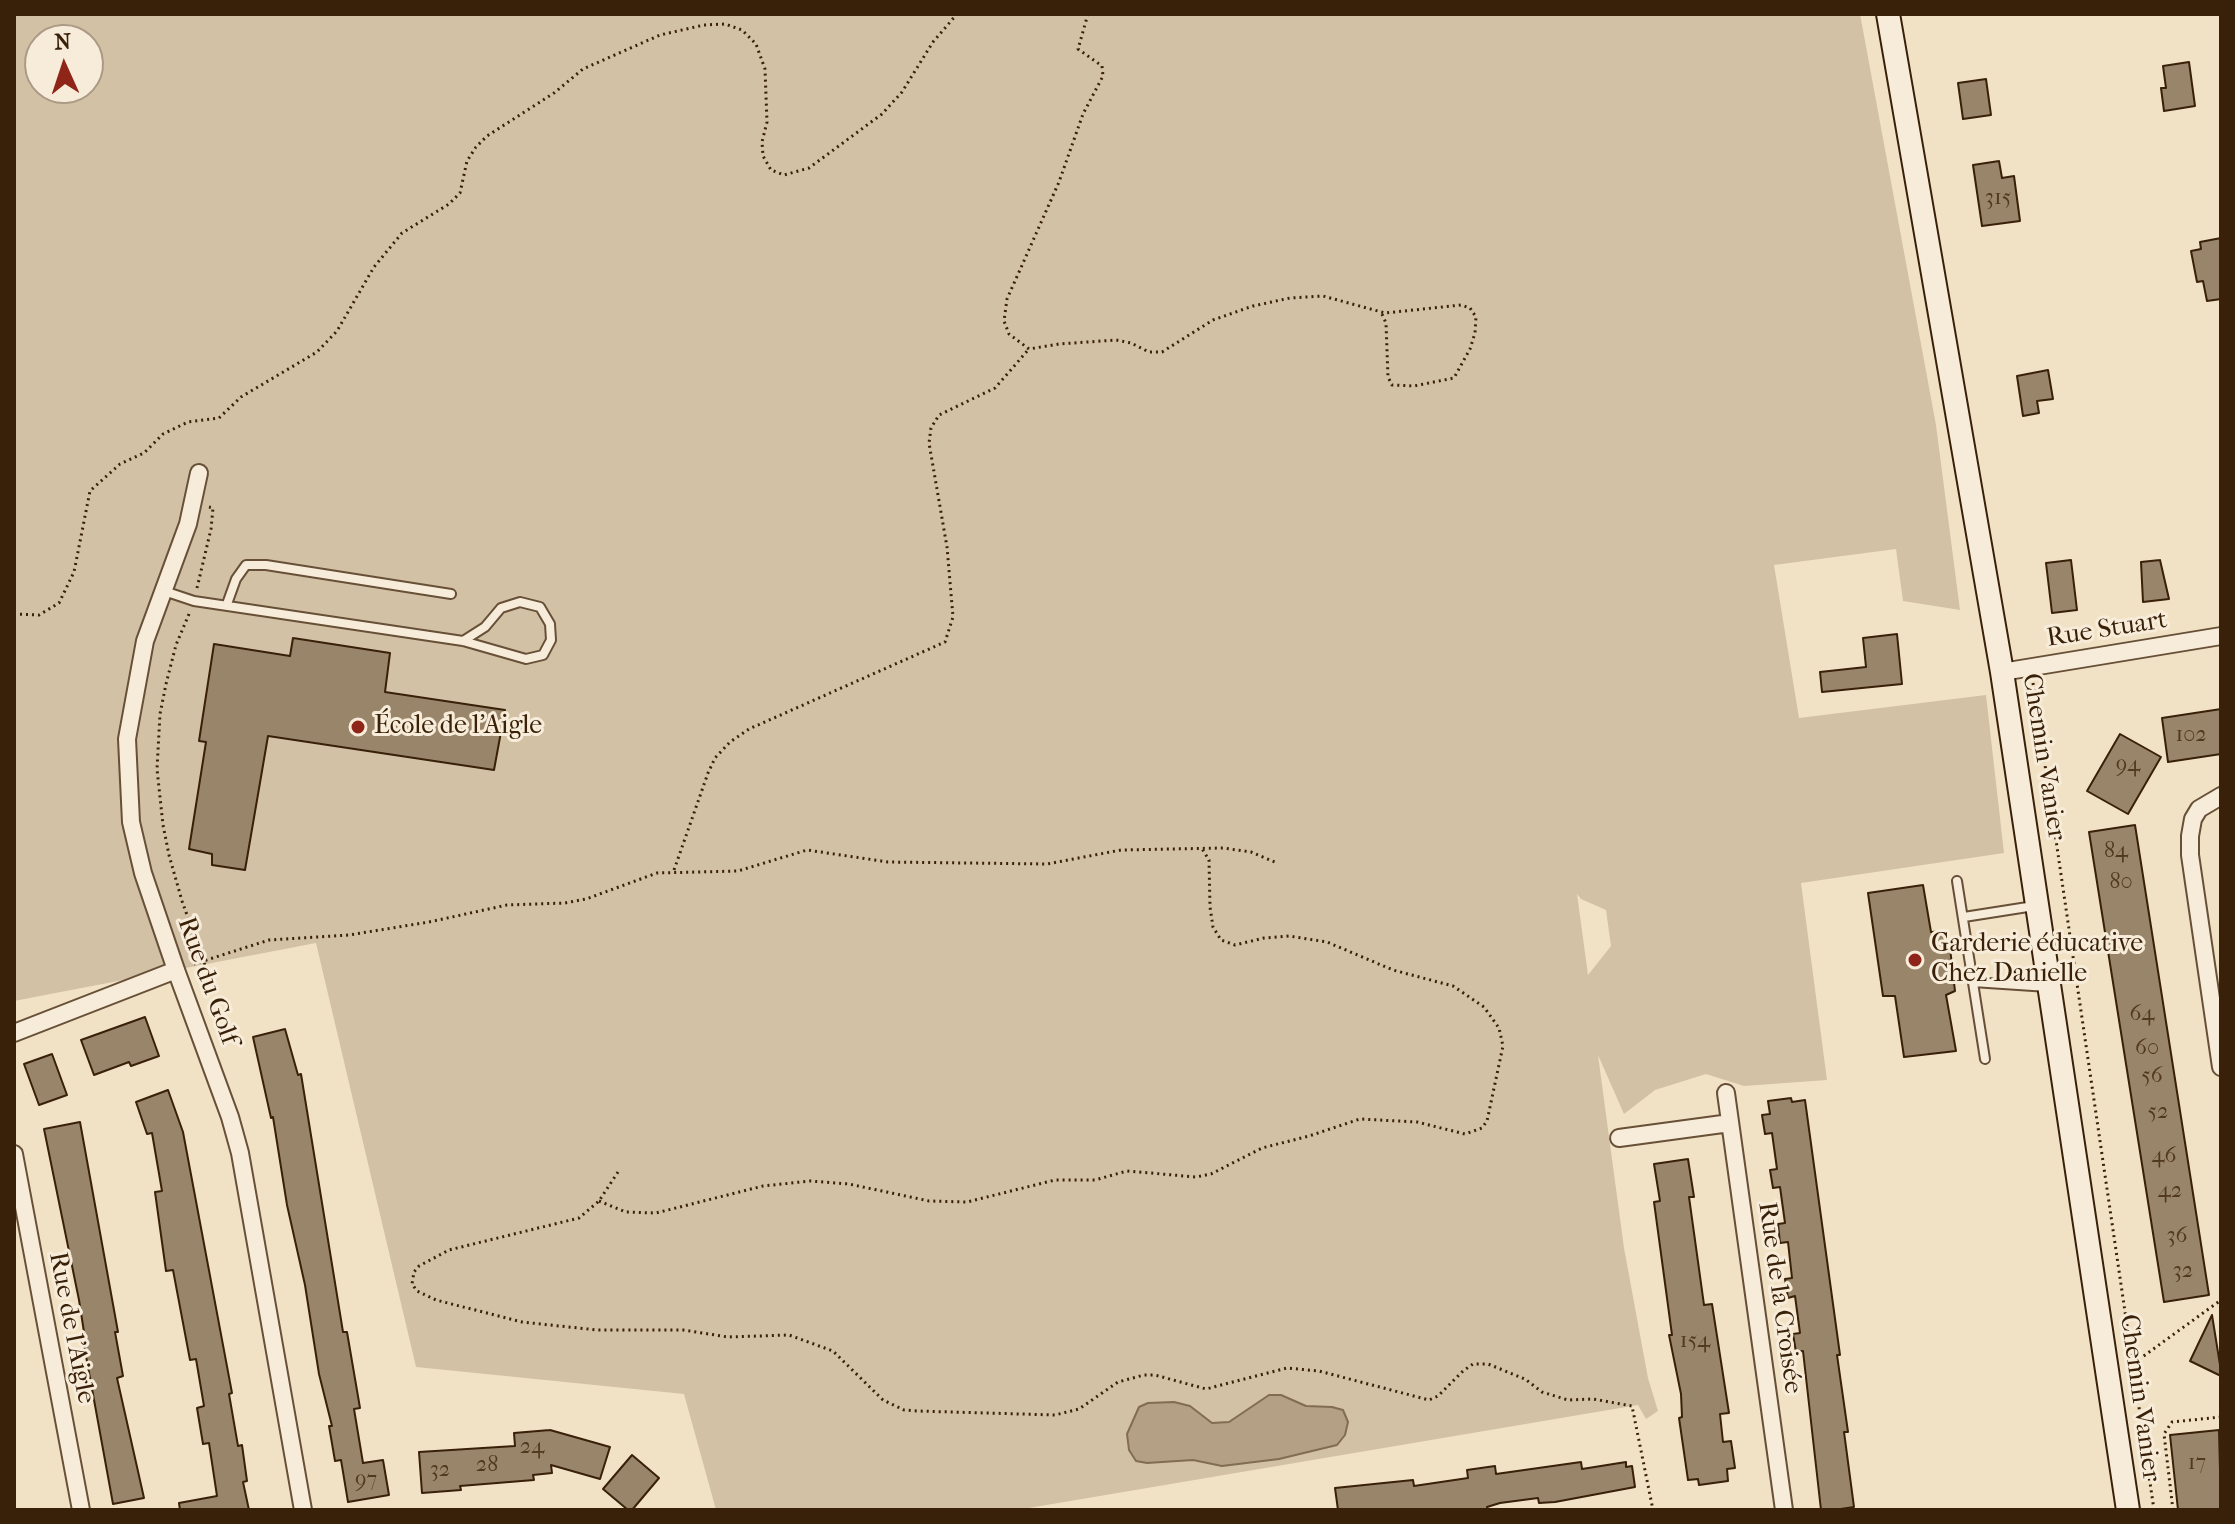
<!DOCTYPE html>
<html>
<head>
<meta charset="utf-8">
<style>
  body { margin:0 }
  #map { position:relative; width:2235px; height:1524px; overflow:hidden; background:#f2e2c5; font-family:"IM FELL French Canon",serif }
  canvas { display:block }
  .frame { position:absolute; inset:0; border:16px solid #392008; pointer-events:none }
  .north { position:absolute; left:24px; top:24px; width:80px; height:80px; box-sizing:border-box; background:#f7ecd9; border:2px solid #ab9a85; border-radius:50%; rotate:357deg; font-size:22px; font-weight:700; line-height:32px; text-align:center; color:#392008 }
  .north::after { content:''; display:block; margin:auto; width:28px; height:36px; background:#8f2418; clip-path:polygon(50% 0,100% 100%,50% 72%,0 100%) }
</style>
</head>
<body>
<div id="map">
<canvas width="2235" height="1524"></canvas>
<div class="frame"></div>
<div class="north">N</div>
</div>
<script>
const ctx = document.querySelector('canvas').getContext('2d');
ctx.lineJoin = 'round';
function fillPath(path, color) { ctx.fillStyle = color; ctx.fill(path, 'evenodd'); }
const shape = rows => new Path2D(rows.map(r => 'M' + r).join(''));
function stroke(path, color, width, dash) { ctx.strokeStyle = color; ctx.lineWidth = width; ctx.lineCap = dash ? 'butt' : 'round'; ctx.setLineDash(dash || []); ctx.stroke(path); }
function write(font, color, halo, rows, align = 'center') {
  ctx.font = font + ' "IM FELL French Canon",serif'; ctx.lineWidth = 6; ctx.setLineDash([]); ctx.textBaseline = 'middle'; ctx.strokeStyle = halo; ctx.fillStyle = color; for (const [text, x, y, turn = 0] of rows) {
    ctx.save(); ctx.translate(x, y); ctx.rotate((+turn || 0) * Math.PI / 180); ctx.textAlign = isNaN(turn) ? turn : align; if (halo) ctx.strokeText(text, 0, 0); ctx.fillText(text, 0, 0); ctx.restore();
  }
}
fillPath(shape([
  [14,14,1860,14,1936,425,1960,610,1903,601,1896,549,1774,565,1799,718,1986,695,2004,853,1801,883,1827,1080,1744,1086,1706,1074,1655,1090,1624,1114,1598,1055,1624,1248,1648,1378,1658,1411,1646,1419,1638,1405,1017,1510,716,1510,684,1394,416,1367,316,943,14,1001],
  [40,40,88,40,88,88,40,88],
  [1577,894,1581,899,1606,910,1611,946,1588,975]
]), '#d3c1a5');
const water = shape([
  [1269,1395,1281,1395,1306,1406,1332,1407,1343,1410,1348,1422,1345,1435,1337,1445,1279,1459,1222,1466,1193,1460,1147,1463,1136,1461,1129,1450,1127,1434,1139,1407,1148,1403,1174,1402,1190,1406,1212,1423,1229,1422,1269,1395]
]);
fillPath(water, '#b3a085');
stroke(water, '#826d53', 2);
const building = shape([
  [2189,62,2195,106,2164,111,2161,88,2166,88,2163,66,2189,62],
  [1986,79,1991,115,1963,119,1958,83,1986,79],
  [1999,161,2002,178,2014,176,2020,221,1982,226,1973,165,1999,161],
  [2221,238,2221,299,2207,301,2203,281,2197,282,2191,251,2201,249,2200,242,2221,238],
  [2048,370,2053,399,2037,401,2039,413,2023,416,2017,376,2048,370],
  [2071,560,2077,610,2052,613,2046,563,2071,560],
  [2160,560,2169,599,2143,602,2141,562,2160,560],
  [1897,634,1902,684,1822,692,1820,672,1866,667,1863,638,1897,634],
  [293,638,390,653,385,692,505,710,494,770,268,736,245,870,212,865,212,854,189,849,206,742,199,741,214,644,290,656,293,638],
  [2221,709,2221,754,2168,762,2162,718,2221,709],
  [2120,734,2161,757,2128,814,2087,791,2120,734],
  [2135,825,2209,1295,2164,1302,2089,832,2135,825],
  [1923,885,1931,932,1948,931,1955,991,1946,995,1956,1051,1904,1057,1895,996,1883,996,1868,893,1923,885],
  [145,1017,159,1056,131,1066,129,1062,94,1075,81,1040,145,1017],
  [285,1029,298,1075,301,1074,343,1332,347,1332,360,1408,354,1409,363,1463,383,1460,389,1495,348,1502,341,1460,335,1461,329,1426,332,1426,319,1374,305,1285,287,1205,273,1117,271,1118,253,1037,285,1029],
  [52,1054,67,1095,39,1105,24,1064,52,1054],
  [168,1090,183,1132,232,1393,229,1394,238,1446,242,1445,247,1481,243,1482,249,1510,180,1510,179,1503,217,1496,209,1443,203,1444,197,1408,204,1406,196,1359,190,1360,173,1270,166,1271,155,1192,162,1191,152,1133,147,1134,136,1102,168,1090],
  [1791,1098,1792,1102,1805,1100,1840,1355,1837,1355,1848,1432,1844,1432,1854,1507,1834,1510,1821,1510,1803,1351,1796,1352,1793,1334,1800,1333,1795,1296,1788,1298,1785,1279,1792,1278,1788,1242,1780,1243,1778,1224,1785,1223,1780,1187,1773,1188,1770,1170,1777,1169,1772,1133,1765,1134,1762,1115,1770,1114,1768,1101,1791,1098],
  [80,1122,118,1332,115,1332,123,1376,117,1378,144,1498,113,1504,84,1345,86,1345,79,1300,44,1129,80,1122],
  [1688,1159,1694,1197,1689,1197,1704,1305,1712,1304,1729,1413,1720,1414,1723,1442,1731,1441,1735,1468,1727,1469,1728,1481,1699,1485,1698,1479,1688,1480,1679,1418,1682,1417,1681,1394,1669,1335,1672,1335,1654,1202,1660,1201,1654,1164,1688,1159],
  [2212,1315,2221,1371,2221,1376,2190,1361,2212,1315],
  [550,1430,610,1447,600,1479,551,1465,552,1473,533,1475,534,1480,460,1486,461,1490,422,1493,419,1452,515,1446,514,1433,550,1430],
  [2219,1430,2221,1510,2178,1510,2170,1435,2219,1430],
  [632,1455,659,1478,632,1510,628,1510,603,1489,632,1455],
  [1581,1462,1582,1469,1626,1462,1626,1467,1632,1466,1635,1487,1555,1502,1539,1503,1538,1498,1500,1503,1487,1507,1488,1510,1338,1510,1335,1488,1413,1480,1414,1486,1468,1478,1467,1470,1495,1466,1496,1474,1581,1462]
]);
fillPath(building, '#99856a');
stroke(building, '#392008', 2);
const service = shape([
  [164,591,194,601,463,641,526,659,543,655,551,640,550,624,540,607,520,602,501,608,485,627,463,641],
  [227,604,236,579,246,565,266,565,451,594],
  [1957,881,1985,1059],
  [1964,917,2034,906],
  [1973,982,2048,987]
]);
const minor = shape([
  [199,473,188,524,145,641,127,739,131,822,143,873,176,970,230,1117,240,1153,303,1510],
  [2002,672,2221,636],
  [2221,796,2199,809,2193,819,2190,836,2190,855,2221,1067],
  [14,1033,176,970],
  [1726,1093,1784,1510],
  [1619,1138,1730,1123],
  [14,1154,81,1510]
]);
const secondary = shape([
  [1888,14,2002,672,2128,1510]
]);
stroke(service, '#675037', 12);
stroke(minor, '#675037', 20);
stroke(secondary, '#392008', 26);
stroke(shape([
  [1088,14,1078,49,1102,66,1103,76,1083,114,1059,182,1007,299,1004,321,1009,334,1029,349,1059,344,1116,340,1131,343,1149,352,1162,352,1213,320,1253,306,1290,298,1323,296,1385,313,1461,305,1470,308,1476,317,1475,333,1470,349,1454,378,1414,386,1392,385,1388,377,1386,323,1381,312],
  [197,588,211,529,213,508,209,507],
  [14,614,39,615,59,603,74,572,90,491,120,464,144,453,163,434,188,422,219,418,241,397,317,352,337,331,374,267,402,233,449,204,460,193,467,161,476,147,487,136,554,93,583,69,660,35,704,25,725,24,742,30,756,44,765,69,767,122,762,142,763,156,771,170,784,175,809,168,882,114,902,92,933,42,957,14],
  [189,614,176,645,166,684,160,714,157,769,163,825,169,855,182,901,208,974],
  [2033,683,2154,1510],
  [674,870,708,773,715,758,730,742,749,729,945,642,953,617,947,547,929,443,931,428,939,415,995,388,1029,349],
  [194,964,269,940,349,935,429,922,507,905,565,903,586,899,657,873,738,871,807,850,888,862,1047,864,1121,850,1223,848,1251,852,1277,863],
  [618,1172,599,1201,579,1218,449,1250,419,1266,414,1272,412,1284,417,1291,436,1300,522,1322,597,1330,683,1330,728,1337,789,1335,833,1351,883,1400,904,1410,917,1411,1055,1415,1079,1409,1118,1382,1144,1375,1155,1375,1206,1389,1287,1368,1319,1371,1429,1400,1438,1396,1463,1371,1473,1364,1488,1364,1525,1379,1542,1392,1568,1400,1593,1399,1632,1406,1653,1510],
  [599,1201,626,1212,656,1213,763,1186,810,1181,849,1184,929,1201,967,1202,1055,1180,1095,1180,1127,1171,1196,1177,1211,1174,1262,1148,1309,1136,1360,1119,1417,1122,1465,1134,1482,1128,1487,1121,1503,1046,1499,1028,1484,1007,1453,986,1393,970,1327,942,1289,936,1264,938,1235,945,1221,940,1213,927,1210,907,1209,860,1201,847],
  [2134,1363,2221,1300],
  [2173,1510,2164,1434,2172,1422,2221,1417]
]), '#392008', 3, [2, 4]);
stroke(service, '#f7ecd9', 8);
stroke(minor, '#f7ecd9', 16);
stroke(secondary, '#f7ecd9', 22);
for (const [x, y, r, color] of [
  [358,727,8,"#8f2418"],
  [1915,960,8,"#8f2418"]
]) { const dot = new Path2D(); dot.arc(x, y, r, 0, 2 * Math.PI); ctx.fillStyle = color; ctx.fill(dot); stroke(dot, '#f7ecd9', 3); }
write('22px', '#513920', null, [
  ["315",1998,199],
  ["102",2191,736],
  ["94",2128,766],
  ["84",2116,852],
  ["80",2121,883],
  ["64",2142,1015],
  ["60",2147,1049],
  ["56",2152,1077],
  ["52",2158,1113],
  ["46",2164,1157],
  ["42",2170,1192],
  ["36",2177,1237],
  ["32",2183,1272],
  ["154",1695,1342],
  ["24",532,1448],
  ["17",2197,1464],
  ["28",487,1466],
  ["32",440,1471],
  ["97",366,1481]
]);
write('26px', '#392008', '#f7ecd9', [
  ["Rue Stuart",2107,630,-9],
  ["Chemin Vanier",2043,757,81],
  ["Rue du Golf",207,981,70],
  ["Rue de la Croisée",1779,1298,82],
  ["Rue de l'Aigle",71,1328,79],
  ["Chemin Vanier",2139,1398,82]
]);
write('26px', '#392008', '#f7ecd9', [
  ["École de l'Aigle",374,727],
  ["Garderie éducative",1931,945],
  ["Chez Danielle",1931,975]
], 'left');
</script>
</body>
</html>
